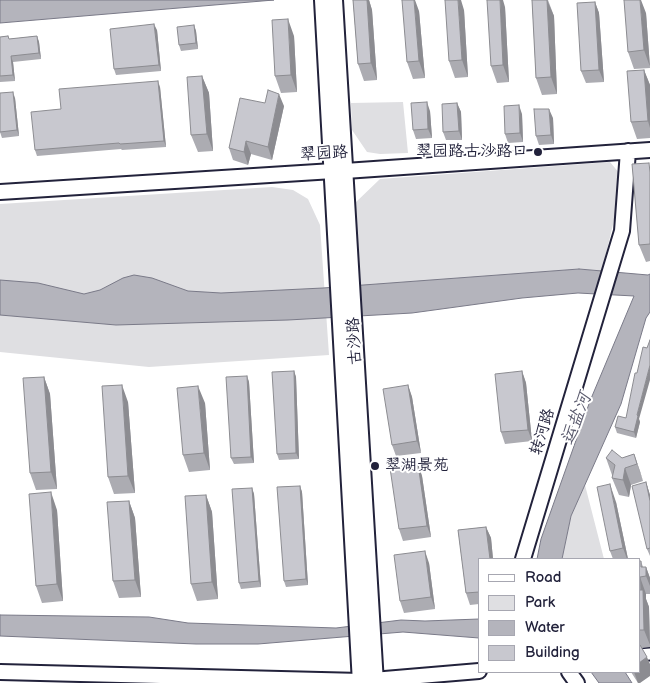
<!DOCTYPE html>
<html>
<head>
<meta charset="utf-8">
<style>
  body { margin:0 }
  #map { position:relative; width:650px; height:683px; overflow:hidden; background:#fff; font-family:"Balsamiq Sans",sans-serif }
  canvas { display:block }
  .legend { position:absolute; left:478px; top:558px; width:162px; height:115px; box-sizing:border-box; background:#fff; border:1px solid #a7a7b1; margin:0; padding:6px 9px; list-style:none; font-size:15px; color:#22223b }
  .legend li { display:flex; align-items:center; gap:10px; height:25px }
  .legend b { width:25px; border:1px solid #a7a7b1 }
</style>
</head>
<body>
<div id="map">
<canvas width="650" height="683"></canvas>
<ul class="legend">
<li><b style="height:6px;background:#fff"></b>Road</li>
<li><b style="height:14px;background:#dfdfe2"></b>Park</li>
<li><b style="height:14px;background:#b4b4bc"></b>Water</li>
<li><b style="height:14px;background:#c8c8cf"></b>Building</li>
</ul>
</div>
<script>
const ctx = document.querySelector('canvas').getContext('2d');
ctx.lineJoin = 'round';
function fillPath(path, color) { ctx.fillStyle = color; ctx.fill(path, 'evenodd'); }
const shape = rows => new Path2D(rows.map(r => 'M' + r).join(''));
function stroke(path, color, width, dash) { ctx.strokeStyle = color; ctx.lineWidth = width; ctx.lineCap = dash ? 'butt' : 'round'; ctx.setLineDash(dash || []); ctx.stroke(path); }
function write(font, color, halo, rows, align = 'center') {
  ctx.font = font + ' "Balsamiq Sans","LXGW WenKai TC",sans-serif'; ctx.lineWidth = 4; ctx.setLineDash([]); ctx.textBaseline = 'middle'; ctx.strokeStyle = halo; ctx.fillStyle = color; for (const [text, x, y, turn = 0] of rows) {
    ctx.save(); ctx.translate(x, y); ctx.rotate((+turn || 0) * Math.PI / 180); ctx.textAlign = isNaN(turn) ? turn : align; if (halo) ctx.strokeText(text, 0, 0); ctx.fillText(text, 0, 0); ctx.restore();
  }
}
fillPath(shape([
  [403,102,408,153,380,154,367,152,352,130,351,103],
  [610,162,620,174,619,199,602,271,579,269,361,286,355,203,380,179],
  [272,187,293,190,308,199,320,225,329,355,149,367,0,352,0,204],
  [585,485,604,559,562,559,571,516]
]), '#dfdfe2');
const water = shape([
  [0,0,274,0,0,23,0,0],
  [579,269,648,275,650,274,650,312,646,318,621,404,571,516,562,559,537,559,541,539,590,401,634,296,578,293,522,298,412,313,288,320,116,325,0,315,0,280,38,283,84,294,100,290,123,278,134,275,152,278,188,291,221,293,323,288,579,269],
  [0,615,149,617,188,623,336,628,401,620,425,621,479,619,479,638,403,632,258,644,196,644,0,636,0,615],
  [591,672,625,672,632,683,599,683,591,672]
]);
fillPath(water, '#b4b4bc');
stroke(water, '#7a7a88', 1);
const minor = shape([
  [639,655,650,654]
]);
const tertiary = shape([
  [345,171,650,150],
  [0,192,333,171],
  [523,559,622,231,628,151],
  [0,672,361,681,479,671],
  [569,672,577,683]
]);
const secondary = shape([
  [323,0,361,683],
  [334,0,375,683]
]);
stroke(minor, '#22223b', 15);
stroke(tertiary, '#22223b', 18);
stroke(secondary, '#22223b', 20);
stroke(minor, '#fff', 11);
stroke(tertiary, '#fff', 14);
stroke(secondary, '#fff', 16);
fillPath(shape([
  [353,0,369,0,372,10,377,80,364,81,358,64],
  [532,0,548,0,554,16,557,94,542,95,536,78],
  [595,2,599,13,604,82,586,83,581,71],
  [505,7,509,82,497,83,491,66],
  [464,10,468,77,455,78,449,61],
  [419,11,425,78,413,79,407,62],
  [646,13,650,68,634,69,628,52],
  [194,25,196,31,198,49,181,51,179,45],
  [157,30,161,71,116,75,114,69],
  [8,36,9,39,37,36,39,42,41,59,13,62,15,81,0,82,0,37],
  [294,36,297,92,281,93,275,76],
  [644,70,650,85,650,138,637,139,631,122],
  [202,76,209,93,213,151,198,152,191,135],
  [160,87,166,147,122,150,121,149,37,156,35,150,61,109],
  [15,98,19,136,2,138,0,132],
  [265,103,284,106,272,160,251,154,248,165,233,160,229,148],
  [457,103,461,112,462,140,446,140,443,132],
  [430,111,432,138,416,139,413,130],
  [522,114,523,142,508,143,505,134],
  [553,118,554,144,539,145,536,136],
  [650,165,650,261,646,262,639,245],
  [294,371,296,377,299,459,279,460,277,454],
  [522,371,526,383,532,441,505,444,501,432],
  [247,376,249,382,254,463,234,464,231,458],
  [44,377,50,394,57,489,36,490,30,473],
  [408,385,412,397,421,453,396,456,392,445],
  [128,402,135,493,114,494,108,477],
  [205,403,210,470,189,472,183,455],
  [626,418,639,419,640,422,636,438,617,433,615,427],
  [634,454,643,481,631,485,629,497,619,495,612,478,613,476,612,475,606,458,622,458],
  [418,464,422,476,431,537,403,541,399,529],
  [646,482,650,495,650,556,647,549],
  [300,486,302,492,308,585,286,587,284,581],
  [252,488,254,494,261,587,241,589,239,583],
  [206,495,212,512,218,599,197,601,191,584],
  [129,501,135,518,141,597,119,598,113,581],
  [616,502,628,559,613,559,610,551],
  [57,510,63,601,42,603,36,586],
  [486,527,491,538,493,559,479,559,479,604,470,605,466,593,458,530],
  [639,561,641,561,643,567,646,567,650,578,650,594,646,594,646,599,649,607,650,647,642,648,640,683,638,683,631,672,639,672],
  [429,563,435,609,404,613,400,601]
]), '#acacb2');
fillPath(shape([
  [367,0,369,0,372,10,377,80,371,63],
  [414,0,415,0,419,11,425,78,419,61],
  [458,0,461,0,464,10,468,77,462,60],
  [500,0,503,0,505,7,509,82,503,65],
  [547,0,554,16,557,94,551,77],
  [640,0,641,0,646,13,650,67,644,50],
  [595,2,599,13,604,82,599,70],
  [288,19,294,36,297,92,291,75],
  [154,24,157,30,161,71,159,65],
  [194,25,196,31,198,49,196,43],
  [37,36,39,42,41,59,39,53],
  [11,56,13,62,15,81,13,75],
  [644,70,650,85,650,128,648,121],
  [202,76,209,93,213,151,207,134],
  [158,81,160,87,166,147,164,141],
  [13,92,15,98,19,136,17,130],
  [279,94,284,106,272,160,268,147],
  [427,102,430,111,432,138,428,129],
  [457,103,461,112,462,140,459,131],
  [519,105,522,114,523,142,520,133],
  [549,109,553,118,554,144,551,135],
  [246,141,251,154,248,165,244,152],
  [650,365,650,380,639,419,640,422,636,438,634,432,637,415],
  [294,371,296,377,299,459,296,453],
  [522,371,526,383,532,441,528,430],
  [247,376,249,382,254,463,251,457],
  [44,377,50,394,57,489,51,472],
  [122,385,128,402,135,493,128,476],
  [408,385,412,397,421,453,417,441],
  [198,386,205,403,210,470,204,453],
  [634,454,640,471,643,481,637,464],
  [418,464,422,476,431,537,427,526],
  [625,468,631,485,629,497,623,480],
  [646,482,650,495,650,501],
  [610,484,616,502,628,559,627,559,623,548],
  [300,486,302,492,308,585,306,579],
  [252,488,254,494,261,587,259,581],
  [51,492,57,510,63,601,57,584],
  [206,495,212,512,218,599,212,582],
  [129,501,135,518,141,597,135,580],
  [486,527,491,538,493,559,490,559],
  [425,551,429,563,435,609,431,597],
  [646,567,650,578,650,586,646,576],
  [640,577,646,594,646,599,649,607,650,645,644,630],
  [647,657,650,664,650,676,640,683,638,683,634,672,639,672,639,663]
]), '#8c8c91');
const building = shape([
  [353,0,367,0,371,63,358,64,353,0],
  [402,0,414,0,419,61,407,62,402,0],
  [445,0,458,0,462,60,449,61,445,0],
  [487,0,500,0,503,65,491,66,487,0],
  [532,0,547,0,551,77,536,78,532,0],
  [624,0,640,0,644,50,628,52,624,0],
  [595,2,599,70,581,71,577,3,595,2],
  [288,19,291,75,275,76,272,20,288,19],
  [154,24,159,65,114,69,110,29,154,24],
  [194,25,196,43,179,45,177,27,194,25],
  [8,36,9,39,37,36,39,53,11,56,13,75,0,76,0,37,8,36],
  [644,70,648,121,631,122,627,71,644,70],
  [202,76,207,134,191,135,187,77,202,76],
  [158,81,164,141,120,144,119,143,35,150,31,112,61,109,59,89,158,81],
  [268,90,279,94,268,147,246,141,244,152,229,148,240,98,265,103,268,90],
  [13,92,17,130,0,132,0,93,13,92],
  [427,102,428,129,413,130,411,103,427,102],
  [457,103,459,131,443,132,442,104,457,103],
  [519,105,520,133,505,134,504,106,519,105],
  [534,109,549,109,551,135,536,136,534,109],
  [649,163,650,172,650,244,639,245,632,164,649,163],
  [650,340,650,365,637,415,638,416,634,432,615,427,618,416,626,418,635,373,637,373,643,347,647,348,650,340],
  [294,371,296,453,277,454,272,372,294,371],
  [522,371,528,430,501,432,495,374,522,371],
  [247,376,251,457,231,458,226,377,247,376],
  [44,377,51,472,30,473,23,378,44,377],
  [122,385,128,476,108,477,102,386,122,385],
  [408,385,417,441,392,445,383,389,408,385],
  [198,386,204,453,183,455,177,388,198,386],
  [612,450,622,458,634,454,637,464,625,468,623,480,612,478,615,465,606,458,612,450],
  [418,464,427,526,399,529,390,468,418,464],
  [646,482,650,501,650,548,647,549,632,486,646,482],
  [610,484,623,548,610,551,597,487,610,484],
  [300,486,306,579,284,581,277,487,300,486],
  [252,488,259,581,239,583,232,489,252,488],
  [51,492,57,584,36,586,29,494,51,492],
  [206,495,212,582,191,584,185,496,206,495],
  [129,501,135,580,113,581,107,502,129,501],
  [486,527,490,559,479,559,479,592,466,593,458,530,486,527],
  [425,551,431,597,400,601,394,555,425,551],
  [639,561,641,561,641,567,646,567,646,576,640,577,640,590,643,590,644,630,639,630,639,561],
  [639,645,640,645,647,657,639,663,639,645]
]);
fillPath(building, '#c8c8cf');
stroke(building, '#8c8c91', 1);
for (const [x, y, r, color] of [
  [538,152,5,"#22223b"],
  [375,466,5,"#22223b"]
]) { const dot = new Path2D(); dot.arc(x, y, r, 0, 2 * Math.PI); ctx.fillStyle = color; ctx.fill(dot); stroke(dot, '#fff', 2); }
write('16px', '#22223b', '#fff', [
  ["翠园路古沙路口",528,152],
  ["翠湖景苑",385,466,"left"]
], 'right');
write('16px', '#22223b', '#fff', [
  ["翠园路",324,154,-3],
  ["古沙路",355,341,-93],
  ["转河路",543,432,-73]
]);
write('italic 18px', '#5c5c6f', '#fff', [
  ["运盐河",577,419,-69]
]);
</script>
</body>
</html>
